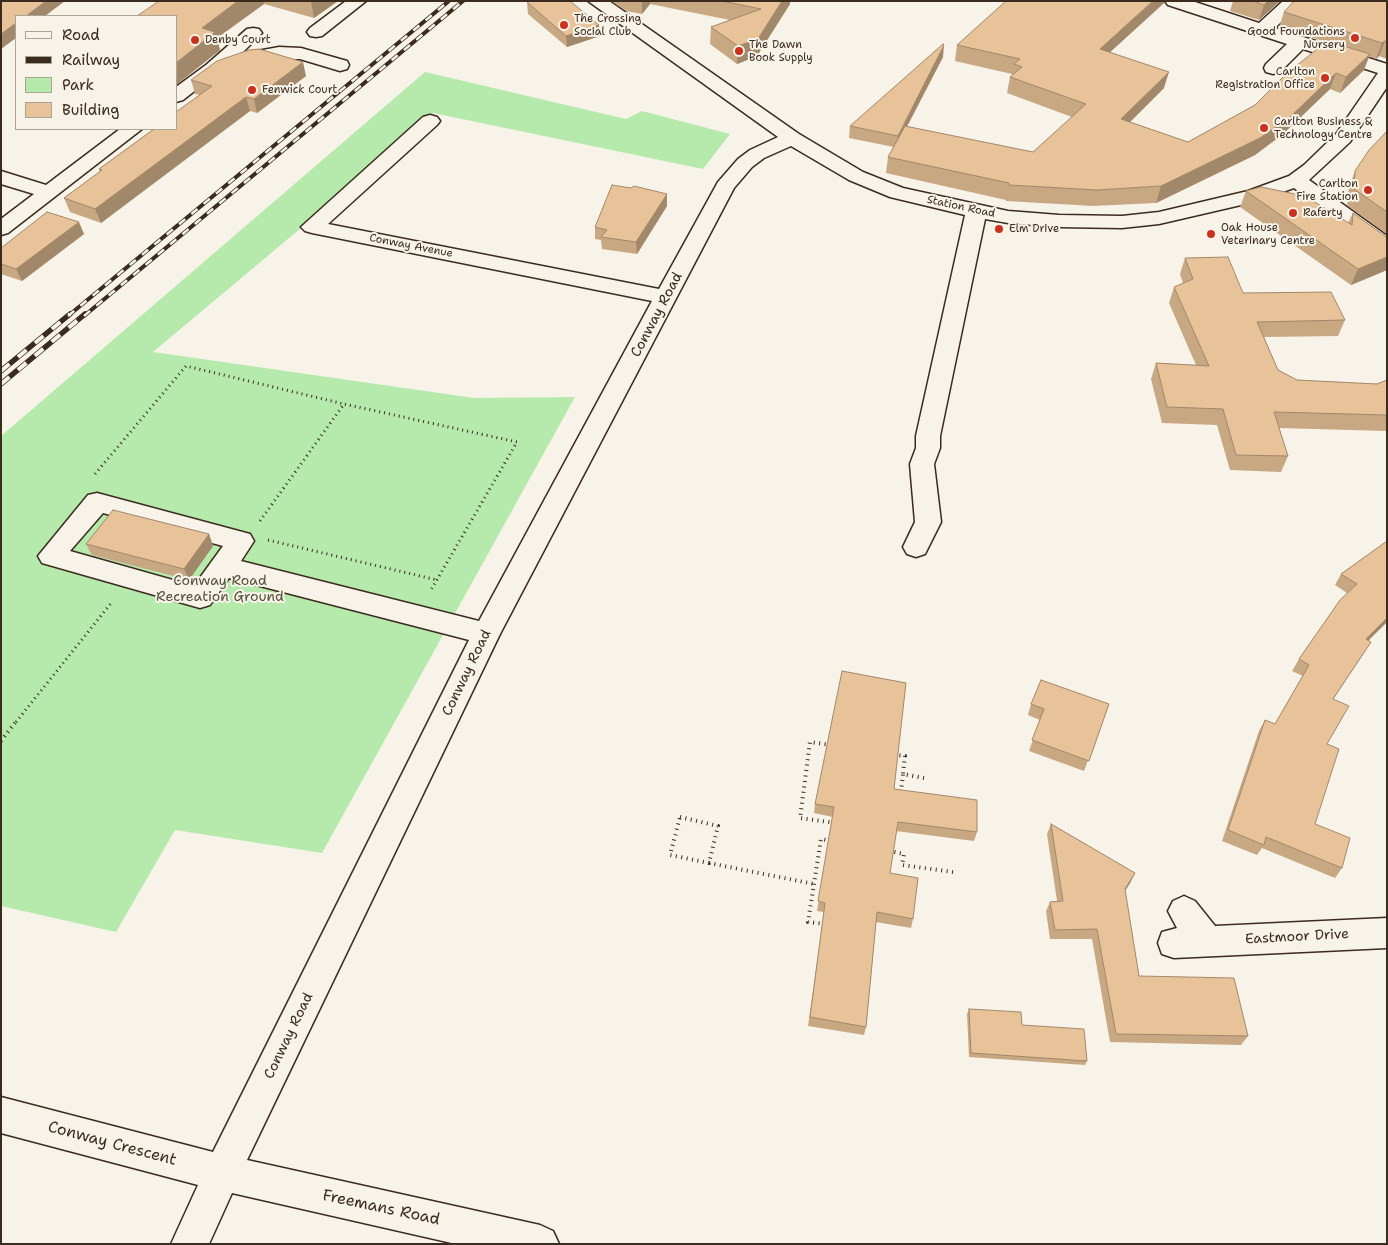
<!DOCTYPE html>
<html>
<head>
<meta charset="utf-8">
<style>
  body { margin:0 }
  #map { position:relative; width:1388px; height:1245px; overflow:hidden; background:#f7f3e8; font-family:"Shantell Sans",sans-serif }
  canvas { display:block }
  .frame { position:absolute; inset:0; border:2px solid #3b2a1e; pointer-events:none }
  .legend { position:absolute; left:15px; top:15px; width:162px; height:115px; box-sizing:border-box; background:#f7f3e8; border:1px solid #aca397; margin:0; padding:6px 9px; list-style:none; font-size:15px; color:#3b2a1e }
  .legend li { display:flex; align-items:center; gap:10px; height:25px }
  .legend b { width:25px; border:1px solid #aca397 }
</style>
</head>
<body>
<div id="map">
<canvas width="1388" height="1245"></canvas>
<div class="frame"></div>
<ul class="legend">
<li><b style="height:6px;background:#f7f3e8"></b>Road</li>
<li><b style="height:6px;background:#3b2a1e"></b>Railway</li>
<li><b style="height:14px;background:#b5eaac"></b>Park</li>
<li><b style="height:14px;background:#e8c298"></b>Building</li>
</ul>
</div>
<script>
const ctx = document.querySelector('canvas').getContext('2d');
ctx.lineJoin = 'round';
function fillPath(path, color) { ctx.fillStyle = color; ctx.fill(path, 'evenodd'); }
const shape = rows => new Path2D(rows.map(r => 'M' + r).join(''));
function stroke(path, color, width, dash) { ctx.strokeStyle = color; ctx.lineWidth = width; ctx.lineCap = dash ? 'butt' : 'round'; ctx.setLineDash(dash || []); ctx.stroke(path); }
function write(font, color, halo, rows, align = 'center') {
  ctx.font = font + ' "Shantell Sans",sans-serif'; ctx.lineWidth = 4; ctx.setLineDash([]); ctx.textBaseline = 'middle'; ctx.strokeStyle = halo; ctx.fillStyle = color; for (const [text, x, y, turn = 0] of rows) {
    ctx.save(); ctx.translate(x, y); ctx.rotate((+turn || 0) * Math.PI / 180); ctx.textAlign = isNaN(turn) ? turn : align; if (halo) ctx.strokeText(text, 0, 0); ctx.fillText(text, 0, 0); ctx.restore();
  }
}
fillPath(shape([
  [425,72,626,119,642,111,730,134,703,169,433,113,301,228,153,352,474,398,575,397,322,853,175,830,116,932,1,906,1,436]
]), '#b5eaac');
const minor = shape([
  [346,1,366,1,322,36,316,37,310,36,307,32,310,28,346,1],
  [588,1,609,1,799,134,863,172,903,188,1008,211,1059,215,1122,216,1159,212,1248,191,1289,176,1304,165,1336,134,1378,73,1303,49,1280,72,1273,74,1266,72,1264,68,1266,64,1287,44,1168,5,1165,1,1192,1,1259,23,1283,1,1302,1,1275,28,1387,64,1387,87,1350,142,1309,180,1387,236,1387,252,1379,251,1294,188,1254,202,1159,224,1122,228,1059,227,1008,223,985,219,940,436,940,448,934,464,941,522,925,554,916,557,907,554,903,547,915,522,910,464,916,448,916,436,965,215,890,197,849,180,791,146,764,158,752,167,734,188,500,634,247,1160,540,1225,553,1231,559,1244,456,1244,232,1193,209,1244,171,1244,198,1185,1,1133,1,1097,213,1152,469,640,229,578,210,605,200,608,42,563,38,556,88,495,97,493,250,534,254,541,241,561,479,621,652,301,312,233,305,231,301,227,423,117,430,115,437,117,440,121,437,125,328,224,659,289,718,182,738,159,750,150,778,137,588,1],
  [103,513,223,546,194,586,70,551,103,513],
  [253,28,259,29,262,33,241,54,279,47,301,48,347,61,349,65,347,69,340,71,300,59,279,59,252,62,238,67,230,63,183,100,176,102,176,87,206,65,247,29,253,28],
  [120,129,142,129,8,233,1,235,1,219,34,194,1,184,1,171,46,185,120,129],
  [1184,896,1195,901,1215,926,1387,918,1387,948,1174,958,1162,954,1158,943,1162,932,1177,928,1168,911,1173,901,1184,896]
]);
stroke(minor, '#3b2a1e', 3);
stroke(shape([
  [95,474,186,366,344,404],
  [260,521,344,404,517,442,431,590],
  [268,540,437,580],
  [16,722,112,602]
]), '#3b2a1e', 3, [1, 4]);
stroke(shape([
  [1,741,17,720],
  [831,745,810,742,800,818,836,823],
  [894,755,905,756,903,774],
  [901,792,903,774,924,778],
  [680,817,718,826,709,863,670,855,680,817],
  [889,851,904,854,902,865,953,872],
  [709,863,814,884],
  [825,924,808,922,821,839,832,841]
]), '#3b2a1e', 4, [1, 4.5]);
fillPath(minor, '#f7f3e8');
const railFar1 = shape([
  [68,316,449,1],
  [84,316,463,1]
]);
const rail = shape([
  [1,371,70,314],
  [1,384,85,314]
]);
stroke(railFar1, '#3b2a1e', 4);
stroke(rail, '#3b2a1e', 5.5);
stroke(railFar1, '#f7f3e8', 2.5, [8]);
stroke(rail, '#f7f3e8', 4, [11]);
fillPath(shape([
  [159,1,338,1,314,18,264,4,217,38,220,50,176,85,176,16],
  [611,1,790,1,790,4,757,56,737,64,710,44,711,27,730,20,650,4,642,14,626,11],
  [1233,1,1280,1,1259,20,1230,11],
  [1387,1,1387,59,1379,56,1376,59,1369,56,1364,70,1340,93,1330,89,1283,134,1255,155,1156,203,1093,206,1006,201,1006,200,886,173,888,157,894,147,849,138,850,126,943,57,907,127,1033,152,1072,117,1007,93,1010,77,1012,76,1012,74,955,61,957,45,1164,3,1110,52,1164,88,1130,122,1188,142,1255,105,1326,42,1279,27,1284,12],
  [527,2,599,25,600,36,567,47,528,14],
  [306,76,257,113,250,111,101,223,70,212,64,198,100,172,99,169,200,95,195,94,191,80],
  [1387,131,1387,234,1347,205,1349,187,1355,171],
  [1246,191,1348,223,1353,213,1385,236,1387,237,1387,270,1351,285,1240,207],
  [667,194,667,206,637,254,602,249,601,240,595,239,595,227],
  [84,234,22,281,1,274,1,248],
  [1185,258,1243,293,1345,320,1338,336,1264,337,1278,370,1297,380,1377,384,1387,380,1387,431,1279,428,1288,456,1281,472,1230,470,1217,425,1162,423,1151,379,1156,363,1196,365,1169,303,1174,287,1183,283,1180,274],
  [209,534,213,546,189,580,92,555,86,544],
  [1387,541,1387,622,1368,640,1371,642,1333,699,1315,824,1342,868,1335,878,1262,848,1257,855,1222,841,1259,731,1265,720,1275,724,1303,676,1292,671,1299,659,1347,593,1335,585,1341,574],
  [1031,704,1109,704,1084,771,1029,751,1040,720,1028,715],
  [894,789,977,832,974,841,896,831,890,873,913,919,911,928,876,922,866,1027,864,1035,808,1026,824,912,817,911,833,817,814,813,815,804],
  [1051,824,1135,873,1130,883,1125,891,1139,976,1248,1036,1241,1045,1110,1042,1092,939,1050,939,1046,911,1050,902,1057,901,1047,834],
  [969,1009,1087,1061,1085,1065,969,1057,967,1014]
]), '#c8a783');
fillPath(shape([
  [46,1,65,1,45,16,26,16],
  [238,1,263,1,264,4,217,38,220,50,176,85,176,63,202,28],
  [311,1,338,1,314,18],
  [642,1,650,1,650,4,642,14],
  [782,1,790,1,790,4,757,56,737,64,738,46],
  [1153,1,1165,1,1164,3,1096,65,1100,49],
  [1268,1,1280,1,1259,20,1264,5],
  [16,23,16,38,1,49,1,34],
  [599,25,600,36,567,47,566,36],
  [1385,41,1379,56,1376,59,1382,43],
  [944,45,943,57,896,147,898,136],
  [1370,54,1364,70,1340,93,1346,77],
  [303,62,306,76,257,113,254,99],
  [1169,72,1164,88,1117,135,1121,119],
  [1336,73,1330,89,1283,134,1255,155,1156,203,1161,186],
  [246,97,250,111,101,223,95,209],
  [667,194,667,206,637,254,636,242],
  [79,222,84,234,22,281,16,269],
  [1387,257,1387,270,1351,285,1358,269],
  [209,534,213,546,189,580,184,569],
  [1387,618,1387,622,1359,650,1366,639],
  [1371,642,1364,653,1326,710,1333,699],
  [1135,873,1130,883,1120,899,1125,889]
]), '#a2886a');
const building = shape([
  [1,1,46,1,26,16,16,16,16,23,1,34,1,1],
  [159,1,238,1,202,28,215,32,176,63,176,16,137,16,159,1],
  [531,1,570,1,599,25,566,36,527,2,531,1],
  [722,1,782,1,758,39,738,46,711,27,761,9,722,1],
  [1006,1,1153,1,1100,49,1169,72,1121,119,1188,142,1255,105,1285,75,1327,41,1370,54,1346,77,1336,73,1289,118,1260,138,1161,186,1097,190,1009,185,1009,183,888,157,905,126,1033,152,1086,104,1010,77,1022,67,1014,64,1020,59,957,45,1006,1],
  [1253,1,1268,1,1264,5,1253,1],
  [1294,1,1387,1,1387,41,1385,41,1382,43,1284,12,1294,1],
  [943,44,944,45,898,136,850,126,943,44],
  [259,49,303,62,254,99,246,97,95,209,64,198,102,170,99,169,154,129,176,129,176,112,212,86,191,80,217,61,249,50,259,49],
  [1387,131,1387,212,1354,189,1355,171,1369,150,1387,131],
  [612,185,631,188,634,186,667,194,636,242,601,237,607,230,595,227,612,185],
  [1261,187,1305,196,1352,225,1353,213,1385,236,1387,237,1387,257,1358,269,1246,191,1261,187],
  [47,212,79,222,16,269,1,264,1,248,47,212],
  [1228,257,1243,293,1331,292,1345,320,1257,322,1278,370,1297,380,1377,384,1387,380,1387,415,1274,412,1288,456,1236,455,1223,409,1167,407,1156,363,1209,366,1174,287,1193,279,1185,258,1228,257],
  [113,510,209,534,184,569,86,544,113,510],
  [1387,541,1387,618,1366,639,1371,642,1333,699,1349,706,1327,744,1339,749,1315,824,1350,838,1342,868,1266,837,1264,845,1228,830,1265,720,1275,724,1309,665,1299,659,1340,600,1357,584,1341,574,1387,541],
  [842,671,906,683,894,789,977,800,977,832,898,822,890,873,918,878,913,919,877,912,866,1027,810,1017,825,903,818,901,834,807,815,804,842,671],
  [1041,680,1109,704,1089,761,1032,740,1044,709,1031,704,1041,680],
  [1051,824,1135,873,1125,889,1139,976,1234,978,1248,1036,1116,1034,1097,929,1055,930,1050,902,1063,901,1051,824],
  [969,1009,1021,1012,1022,1025,1084,1029,1087,1061,971,1053,969,1009]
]);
fillPath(building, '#e8c298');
stroke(building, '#a2886a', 1);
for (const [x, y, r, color] of [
  [564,25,5,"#c8321e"],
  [1355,38,5,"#c8321e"],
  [195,40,5,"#c8321e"],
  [739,51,5,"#c8321e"],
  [1325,78,5,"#c8321e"],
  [252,90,5,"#c8321e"],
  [1264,128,5,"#c8321e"],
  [1368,190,5,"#c8321e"],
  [1293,213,5,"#c8321e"],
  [999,229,5,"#c8321e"],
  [1211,234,5,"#c8321e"]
]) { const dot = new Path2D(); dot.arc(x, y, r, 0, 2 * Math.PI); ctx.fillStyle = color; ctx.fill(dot); stroke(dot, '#f7f3e8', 2); }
write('11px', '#3b2a1e', '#f7f3e8', [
  ["The Crossing",574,19],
  ["Social Club",574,32],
  ["Good Foundations",1345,32,"right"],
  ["Nursery",1345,45,"right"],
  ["Denby Court",205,40],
  ["The Dawn",749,45],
  ["Book Supply",749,58],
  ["Carlton",1315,72,"right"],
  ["Registration Office",1315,85,"right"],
  ["Fenwick Court",262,90],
  ["Carlton Business &",1274,122],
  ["Technology Centre",1274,135],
  ["Carlton",1358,184,"right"],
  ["Fire Station",1358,197,"right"],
  ["Raferty",1303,213],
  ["Oak House",1221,228],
  ["Veterinary Centre",1221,241],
  ["Elm Drive",1009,229]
], 'left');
write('11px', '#3b2a1e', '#f7f3e8', [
  ["Station Road",961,207,12],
  ["Conway Avenue",411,246,11]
]);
write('14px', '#3b2a1e', '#f7f3e8', [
  ["Conway Road",657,315,-62],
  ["Conway Road",467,673,-64],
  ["Eastmoor Drive",1297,937,-3],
  ["Conway Road",289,1036,-64]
]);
write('14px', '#53503a', '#f7f3e8', [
  ["Conway Road",220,581],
  ["Recreation Ground",220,597]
]);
write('16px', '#3b2a1e', '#f7f3e8', [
  ["Conway Crescent",112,1144,15],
  ["Freemans Road",381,1208,12]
]);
</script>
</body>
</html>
